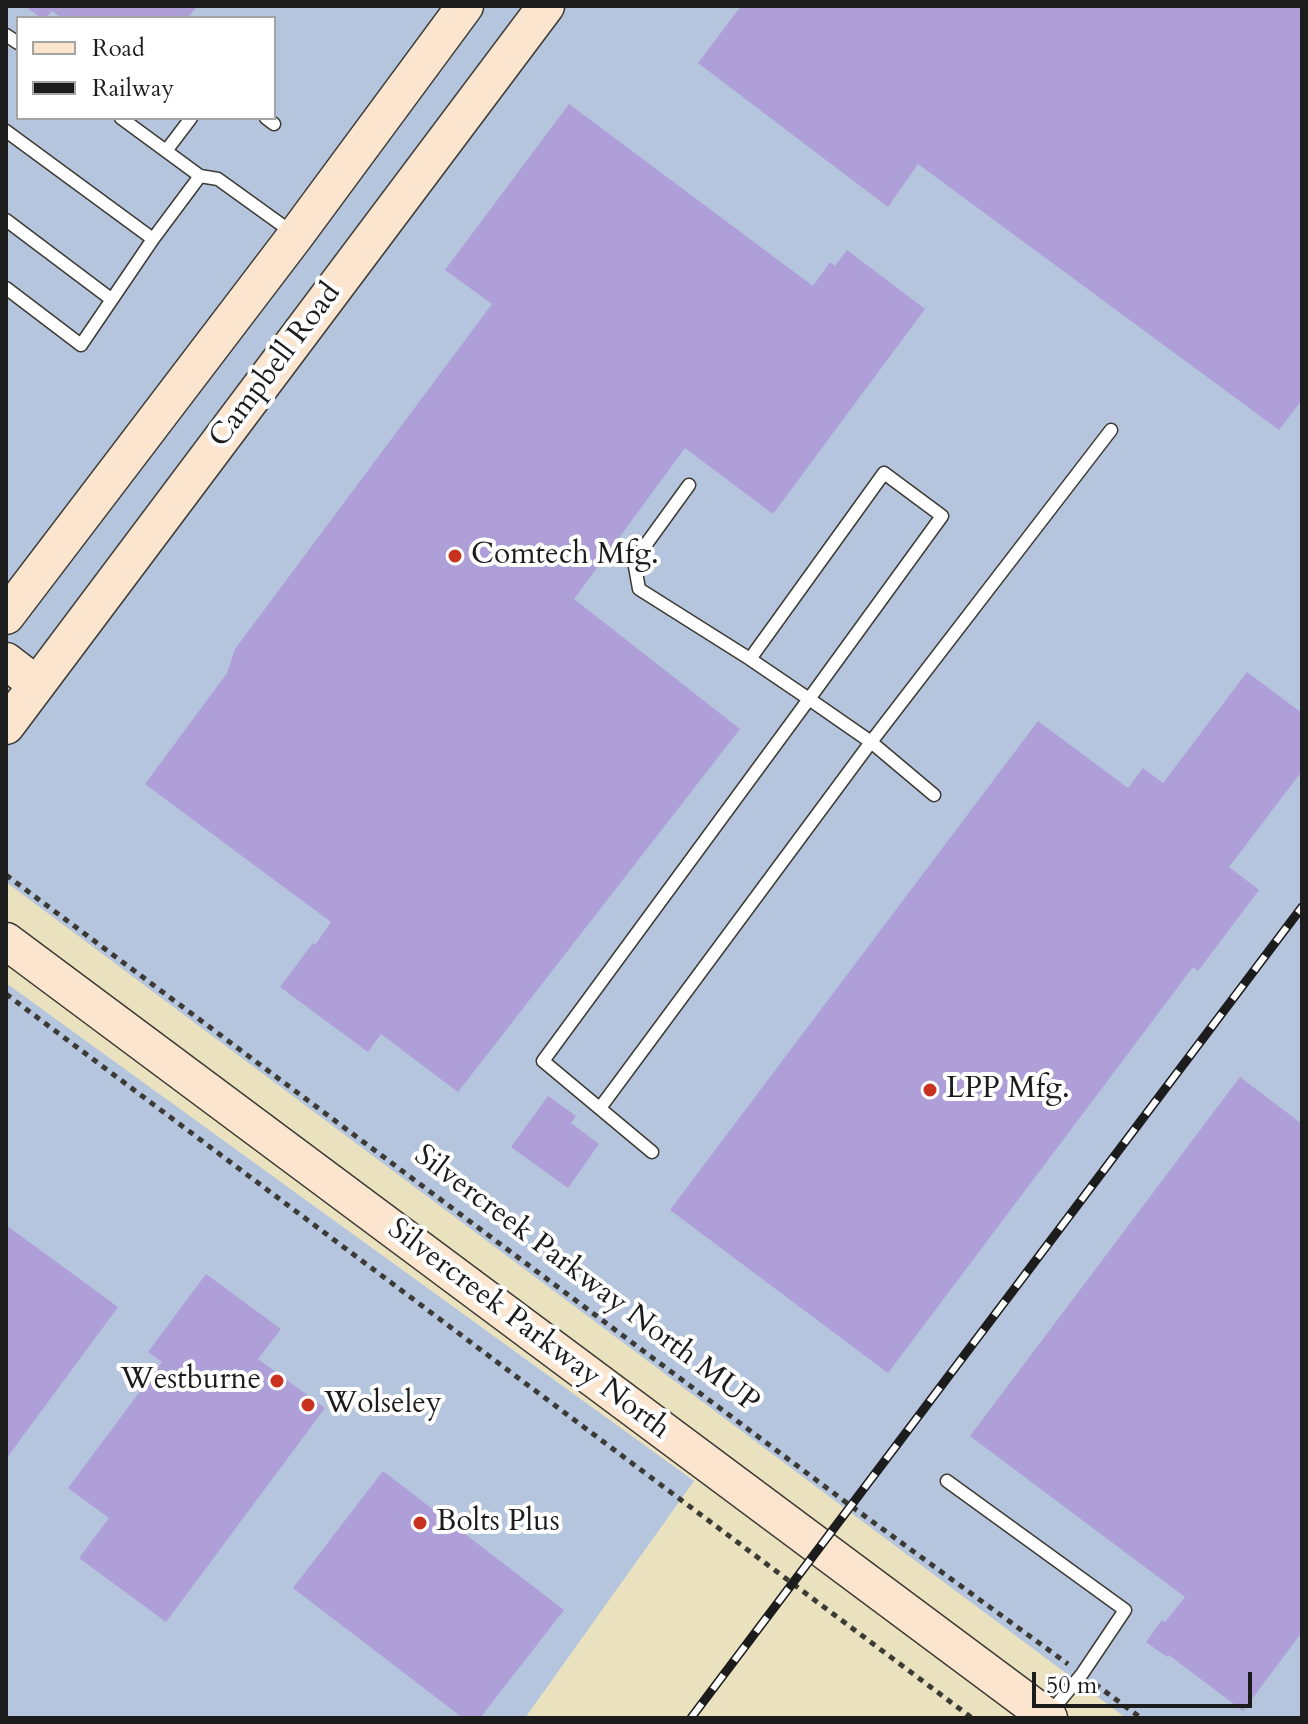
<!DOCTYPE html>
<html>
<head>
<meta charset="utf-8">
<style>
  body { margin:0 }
  #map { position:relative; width:1308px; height:1724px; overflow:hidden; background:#eae1bf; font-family:Cardo,serif }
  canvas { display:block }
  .frame { position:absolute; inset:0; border:8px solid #1c1c1c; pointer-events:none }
  .legend { position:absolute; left:16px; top:16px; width:260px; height:104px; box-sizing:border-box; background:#fff; border:2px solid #a4a4a4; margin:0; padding:10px 14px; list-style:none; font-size:24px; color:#1c1c1c }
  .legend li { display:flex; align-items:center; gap:16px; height:40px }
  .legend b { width:40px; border:2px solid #a4a4a4 }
  .scale { position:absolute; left:1032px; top:1672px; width:220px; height:36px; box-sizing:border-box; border:4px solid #1c1c1c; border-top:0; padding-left:10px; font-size:24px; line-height:28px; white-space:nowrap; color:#1c1c1c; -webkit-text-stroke:6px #fff; paint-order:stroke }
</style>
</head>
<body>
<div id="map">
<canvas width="1308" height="1724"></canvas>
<div class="frame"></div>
<ul class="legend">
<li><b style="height:10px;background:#fbe5cf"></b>Road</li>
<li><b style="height:10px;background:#1c1c1c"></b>Railway</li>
</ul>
<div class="scale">50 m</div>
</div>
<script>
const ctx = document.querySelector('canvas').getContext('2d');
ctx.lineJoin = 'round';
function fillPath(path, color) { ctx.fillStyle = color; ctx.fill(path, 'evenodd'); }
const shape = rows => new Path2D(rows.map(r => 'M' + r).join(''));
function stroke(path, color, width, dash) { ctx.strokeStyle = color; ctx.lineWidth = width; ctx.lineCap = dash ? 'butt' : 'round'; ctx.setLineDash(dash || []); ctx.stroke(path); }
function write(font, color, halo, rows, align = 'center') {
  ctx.font = font + ' Cardo,serif'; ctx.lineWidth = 8; ctx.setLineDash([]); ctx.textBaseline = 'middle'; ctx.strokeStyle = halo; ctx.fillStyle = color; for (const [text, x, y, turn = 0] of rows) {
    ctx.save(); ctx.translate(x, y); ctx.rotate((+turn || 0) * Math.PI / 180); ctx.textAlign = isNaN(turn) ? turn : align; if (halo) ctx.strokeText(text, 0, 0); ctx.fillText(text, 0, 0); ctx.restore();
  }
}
fillPath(shape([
  [6,6,1302,6,1302,1718,1126,1718,6,882],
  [18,18,274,18,274,118,18,118],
  [6,983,694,1481,525,1718,6,1718]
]), '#b6c5de');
fillPath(shape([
  [25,6,197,6,188,18,62,18,52,11,46,18,41,18],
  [741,6,1302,6,1302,400,1279,430,918,164,888,207,698,63],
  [569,104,813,286,830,262,835,266,847,250,925,309,773,514,685,448,574,599,740,729,458,1092,381,1034,368,1052,280,987,313,943,315,945,331,922,145,784,227,673,235,649,492,304,445,270],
  [1247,672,1302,713,1302,771,1229,867,1259,890,1198,971,1193,967,888,1373,670,1210,1038,721,1128,788,1143,768,1163,783],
  [1240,1077,1302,1124,1302,1632,1243,1711,1169,1655,1167,1657,1146,1642,1162,1620,1165,1622,1185,1597,970,1436],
  [548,1096,576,1116,571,1123,599,1144,568,1188,511,1147],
  [6,1225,118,1307,6,1459],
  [206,1274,281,1329,258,1359,325,1408,166,1622,79,1558,109,1518,68,1488,162,1362,148,1352],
  [383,1471,564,1610,480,1718,463,1718,293,1588]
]), '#ae9fd9');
const lane = shape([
  [6,35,18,43],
  [121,118,200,176,218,179,293,233],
  [266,118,274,124],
  [6,131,153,239],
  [166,151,191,118],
  [6,220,111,299],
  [6,288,81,345,153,239,200,176],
  [689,485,634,561,639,589,750,659,809,699,942,516,884,473,750,659],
  [600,1108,871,742,1111,430],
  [652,1152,543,1061,809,699,871,742,934,795],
  [947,1481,1125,1610,1082,1674,1049,1714]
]);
const secondary = shape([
  [6,616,296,235,465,6],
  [6,661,36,684],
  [6,726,546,6],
  [6,941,1049,1718]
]);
stroke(lane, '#3b3a34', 15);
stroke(secondary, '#3b3a34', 39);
stroke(shape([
  [6,875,851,1506,1068,1664],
  [6,994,972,1718],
  [1095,1684,1141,1718]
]), '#3b3a34', 5, [6, 6]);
stroke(lane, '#fff', 12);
stroke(secondary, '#fbe5cf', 36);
const rail = shape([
  [691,1718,1302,907]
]);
stroke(rail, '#1c1c1c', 9);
stroke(rail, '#fff', 6, [18]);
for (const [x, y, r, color] of [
  [455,556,8,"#c8321e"],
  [930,1090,8,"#c8321e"],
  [277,1381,8,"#c8321e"],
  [308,1405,8,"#c8321e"],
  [420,1523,8,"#c8321e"]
]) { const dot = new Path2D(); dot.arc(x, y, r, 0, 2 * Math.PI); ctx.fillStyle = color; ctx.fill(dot); stroke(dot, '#fff', 3); }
write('30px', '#1c1c1c', '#fff', [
  ["Campbell Road",276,366,-53],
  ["Silvercreek Parkway North MUP",586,1280,37],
  ["Silvercreek Parkway North",528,1330,37]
]);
write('30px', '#1c1c1c', '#fff', [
  ["Comtech Mfg.",471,556],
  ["LPP Mfg.",946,1090],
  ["Westburne",261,1381,"right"],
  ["Wolseley",324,1405],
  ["Bolts Plus",436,1523]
], 'left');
</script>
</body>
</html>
